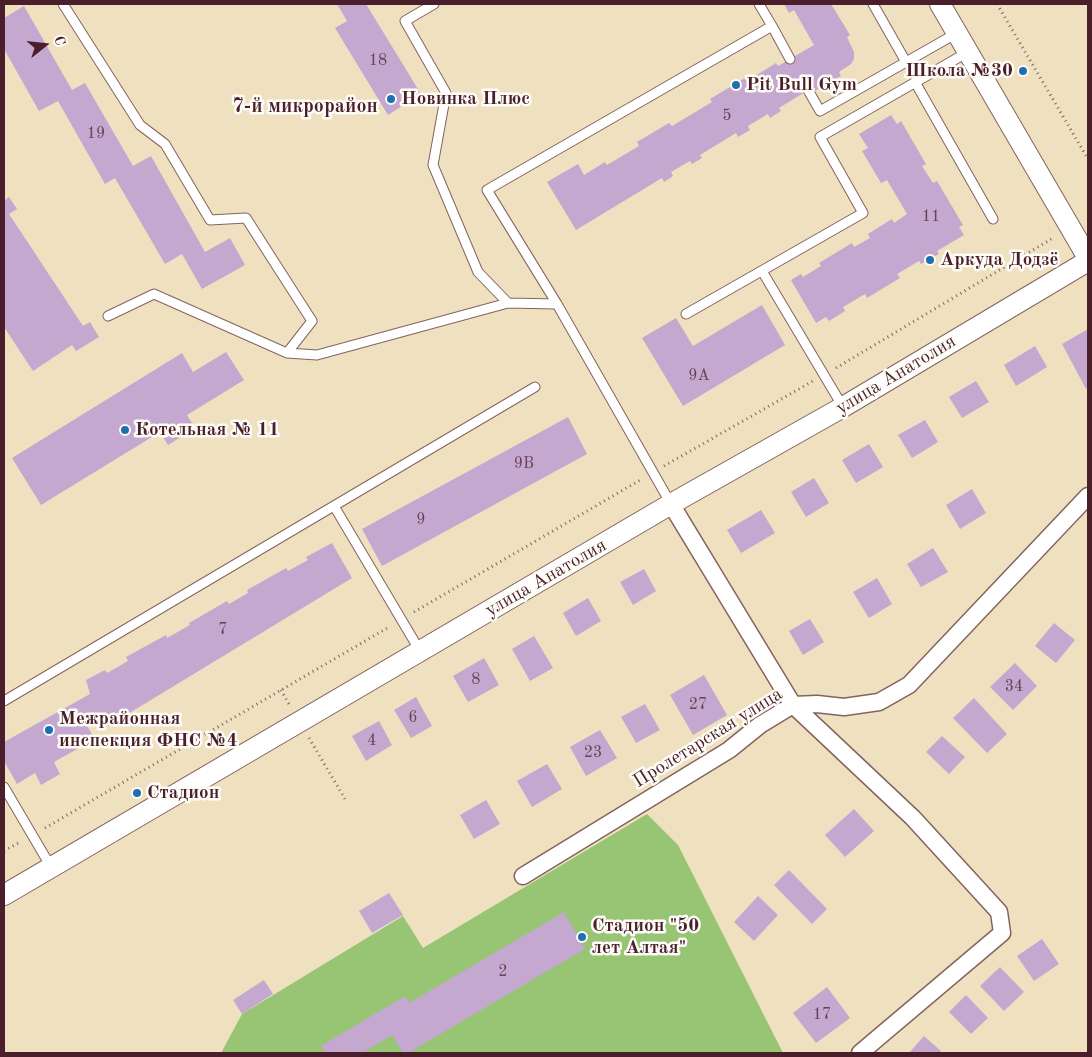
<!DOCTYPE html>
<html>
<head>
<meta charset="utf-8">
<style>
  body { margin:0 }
  #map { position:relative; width:1092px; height:1057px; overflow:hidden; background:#efe0c0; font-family:"Old Standard TT",serif }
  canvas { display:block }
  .frame { position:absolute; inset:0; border:5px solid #4a1f2b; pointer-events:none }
  .north { position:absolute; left:20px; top:20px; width:50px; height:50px; -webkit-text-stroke:4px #fdfcf7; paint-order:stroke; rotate:74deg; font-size:14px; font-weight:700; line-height:20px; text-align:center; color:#4a1f2b }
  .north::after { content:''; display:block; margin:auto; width:18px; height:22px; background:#4a1f2b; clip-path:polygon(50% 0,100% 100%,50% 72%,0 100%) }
</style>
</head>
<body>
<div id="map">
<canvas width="1092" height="1057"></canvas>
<div class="frame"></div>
<div class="north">С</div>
</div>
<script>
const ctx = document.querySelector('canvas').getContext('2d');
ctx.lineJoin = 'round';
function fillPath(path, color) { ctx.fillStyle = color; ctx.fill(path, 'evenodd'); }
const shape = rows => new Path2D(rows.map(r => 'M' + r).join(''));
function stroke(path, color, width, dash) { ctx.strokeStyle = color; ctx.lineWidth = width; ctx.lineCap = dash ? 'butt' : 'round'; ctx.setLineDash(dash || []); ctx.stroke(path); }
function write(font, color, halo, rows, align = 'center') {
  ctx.font = font + ' "Old Standard TT",serif'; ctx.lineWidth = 5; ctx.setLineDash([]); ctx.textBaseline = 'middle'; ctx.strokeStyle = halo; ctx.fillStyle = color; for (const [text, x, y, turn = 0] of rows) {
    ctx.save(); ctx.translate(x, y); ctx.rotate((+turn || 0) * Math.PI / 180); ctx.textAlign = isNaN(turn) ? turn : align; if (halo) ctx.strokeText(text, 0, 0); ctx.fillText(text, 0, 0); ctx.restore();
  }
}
fillPath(shape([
  [647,814,678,845,783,1053,221,1053,242,1014,403,916,423,948]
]), '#97c573');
fillPath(shape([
  [337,4,366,4,421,94,388,115,335,28,347,21],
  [784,4,831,4,850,35,847,37,854,52,854,59,851,64,839,72,841,76,813,92,810,89,779,108,781,111,770,118,768,114,748,126,750,130,738,137,736,133,700,155,702,158,692,164,690,161,671,172,673,176,664,182,662,178,576,230,547,182,578,164,584,175,605,162,607,165,639,146,637,142,669,123,672,126,712,102,710,99,745,78,747,81,776,63,778,66,814,45,794,10,789,13],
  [24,6,72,90,85,83,133,166,151,156,205,252,230,238,245,265,202,289,182,254,165,264,115,178,105,184,58,101,39,111,4,49,4,18],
  [891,115,897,124,901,121,926,164,922,166,933,183,937,181,963,225,959,227,964,235,937,251,939,254,921,264,919,261,897,274,900,278,867,298,865,294,843,307,845,311,829,321,826,317,816,323,791,280,801,274,803,277,821,266,819,263,852,243,854,247,870,238,868,234,892,219,894,223,907,214,887,180,881,183,862,151,868,148,859,134],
  [9,197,17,209,9,214,83,326,90,322,99,337,76,351,72,345,33,371,4,327,4,201],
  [762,305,785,345,683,406,642,338,676,318,693,346],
  [1088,329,1088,388,1086,389,1062,344],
  [1035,346,1047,367,1016,386,1004,365],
  [226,352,244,380,187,415,195,428,168,445,160,432,41,505,12,458,182,353,193,372],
  [976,381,989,402,962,418,949,397],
  [568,417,587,454,382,566,362,529],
  [925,420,938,442,912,458,898,435],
  [869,444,883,467,856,483,842,460],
  [814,478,829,503,806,517,791,492],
  [972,489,986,513,960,529,946,505],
  [761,510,775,533,741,553,727,530],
  [332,543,352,578,108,726,86,724,95,739,54,762,60,774,41,785,35,773,17,784,4,761,4,742,90,694,86,680,105,670,107,673,128,661,126,657,166,635,167,638,190,625,189,623,227,601,229,604,248,593,247,590,286,568,288,571,308,560,306,557],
  [933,548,948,572,921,587,907,564],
  [644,569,656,591,633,605,620,582],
  [877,578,892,604,869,618,853,592],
  [588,598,601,621,576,636,563,613],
  [810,619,824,642,803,655,789,631],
  [1054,623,1075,640,1056,663,1035,646],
  [534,636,553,668,530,681,512,649],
  [484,658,499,685,468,702,453,676],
  [1015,663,1037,686,1013,710,990,687],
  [704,675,727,715,693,735,670,695],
  [416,697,432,726,411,738,394,710],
  [974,698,1007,734,987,753,953,718],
  [645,704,660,730,636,743,621,717],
  [379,721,392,745,366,761,352,736],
  [600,730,617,758,586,776,570,747],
  [942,736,965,757,949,774,926,752],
  [547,764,562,789,532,807,517,781],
  [486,800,500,824,474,839,460,815],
  [854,809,874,831,845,857,825,835],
  [789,870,827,909,812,924,774,885],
  [389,893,403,915,372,933,359,911],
  [758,896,778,915,754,941,734,922],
  [564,912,585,949,408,1053,403,1053,392,1035,364,1052,365,1053,325,1053,321,1046,405,996,409,1003],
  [1042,939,1059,964,1034,981,1017,956],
  [1000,967,1024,992,1004,1011,980,986],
  [264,980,273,994,242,1014,233,1000],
  [827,987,850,1018,816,1043,793,1013],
  [966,995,988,1018,971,1034,949,1012],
  [924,1036,941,1051,939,1053,909,1053]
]), '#c4a8cf');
const service = shape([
  [63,4,140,125,165,144,210,220,246,218,312,321,287,353],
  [434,4,405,21,446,93,433,165,478,272,508,303],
  [873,4,906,62],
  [772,26,790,59],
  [915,82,993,219],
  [808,90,820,111,957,33],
  [762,271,843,407],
  [686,314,863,213,820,137,968,52],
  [108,316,154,294,287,353,317,355,508,303,557,304],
  [671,504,557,304,487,190,772,26,759,4],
  [334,506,420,651],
  [4,701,535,387],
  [4,787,51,867]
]);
const minor = shape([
  [671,504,793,705,913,818,999,912,1002,933,860,1053],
  [523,876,729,750,760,725,793,705,817,704,844,707,879,702,909,685,1088,496]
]);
const tertiary = shape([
  [940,4,1088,258],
  [4,895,671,504,843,407,1088,261]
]);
stroke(service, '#84635f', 11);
stroke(minor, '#84635f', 19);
stroke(tertiary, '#84635f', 22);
stroke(shape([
  [997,4,1088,159],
  [836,368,1053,238],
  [664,466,813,381],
  [414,612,642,479],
  [281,690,289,704],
  [309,738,345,799],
  [45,828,389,627],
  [4,851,20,842]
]), '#84635f', 3, [1, 4]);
stroke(service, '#fff', 9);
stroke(minor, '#fff', 16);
stroke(tertiary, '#fff', 20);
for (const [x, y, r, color] of [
  [1023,71,5,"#1f6fb2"],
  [736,85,5,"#1f6fb2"],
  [391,99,5,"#1f6fb2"],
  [930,260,5,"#1f6fb2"],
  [125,430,5,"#1f6fb2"],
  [49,730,5,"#1f6fb2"],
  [137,793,5,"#1f6fb2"],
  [582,937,5,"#1f6fb2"]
]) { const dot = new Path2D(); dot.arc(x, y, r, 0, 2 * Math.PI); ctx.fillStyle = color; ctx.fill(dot); stroke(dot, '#fdfcf7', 2); }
write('16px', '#684154', null, [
  ["18",378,61],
  ["5",727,116],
  ["19",96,134],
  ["11",931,217],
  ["9А",699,376],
  ["9В",524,464],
  ["9",421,520],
  ["7",223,630],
  ["8",476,680],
  ["34",1014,687],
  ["27",698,705],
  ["6",413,718],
  ["4",372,741],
  ["23",593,753],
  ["2",503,972],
  ["17",822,1015]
]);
write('bold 19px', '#4a1f2b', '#fdfcf7', [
  ["Школа №30",1013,71,"right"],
  ["Pit Bull Gym",746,85],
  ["Новинка Плюс",401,99],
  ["Аркуда Додзё",940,260],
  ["Котельная № 11",135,430],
  ["Межрайонная",59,719],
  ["инспекция ФНС №4",59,741],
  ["Стадион",147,793],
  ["Стадион \"50",592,926],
  ["лет Алтая\"",592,948]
], 'left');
write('19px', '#4a1f2b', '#fdfcf7', [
  ["улица Анатолия",896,375,-31],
  ["улица Анатолия",546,578,-30],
  ["Пролетарская улица",708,738,-32]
]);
write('bold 20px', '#4a1f2b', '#fdfcf7', [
  ["7-й микрорайон",305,107]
]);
</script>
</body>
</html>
